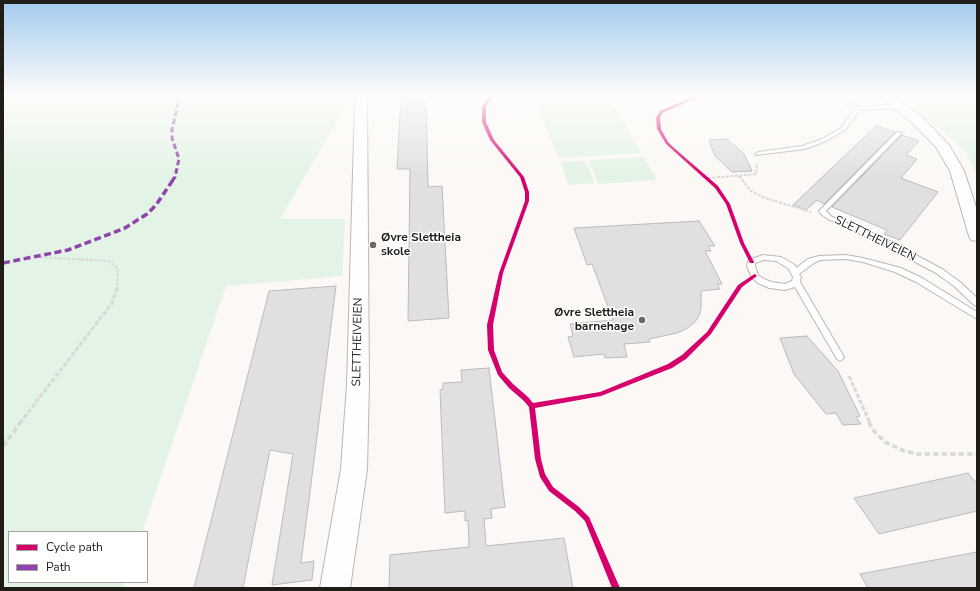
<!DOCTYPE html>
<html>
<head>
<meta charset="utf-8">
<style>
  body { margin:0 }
  #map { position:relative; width:980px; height:591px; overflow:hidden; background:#fbf8f5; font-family:"Nunito Sans",sans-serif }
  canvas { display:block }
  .frame { position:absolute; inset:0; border:4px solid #201c16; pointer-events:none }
  .legend { position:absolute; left:8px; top:531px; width:140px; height:52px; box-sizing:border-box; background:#fff; border:1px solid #a6a4a2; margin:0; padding:5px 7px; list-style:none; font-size:12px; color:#201c16 }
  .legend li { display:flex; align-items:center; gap:8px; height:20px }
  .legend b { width:20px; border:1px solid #a6a4a2 }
</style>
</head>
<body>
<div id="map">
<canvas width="980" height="591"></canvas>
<div class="frame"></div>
<ul class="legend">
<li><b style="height:5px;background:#d6006c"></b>Cycle path</li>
<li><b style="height:5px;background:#8e44ad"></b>Path</li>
</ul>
</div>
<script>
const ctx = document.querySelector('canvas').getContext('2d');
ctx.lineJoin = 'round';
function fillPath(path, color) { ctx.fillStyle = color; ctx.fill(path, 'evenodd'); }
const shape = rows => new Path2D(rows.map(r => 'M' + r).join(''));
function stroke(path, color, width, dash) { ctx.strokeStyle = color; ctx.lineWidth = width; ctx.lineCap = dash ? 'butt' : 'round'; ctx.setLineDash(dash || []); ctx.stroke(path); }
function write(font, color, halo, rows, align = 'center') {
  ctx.font = font + ' "Nunito Sans",sans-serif'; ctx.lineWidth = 3; ctx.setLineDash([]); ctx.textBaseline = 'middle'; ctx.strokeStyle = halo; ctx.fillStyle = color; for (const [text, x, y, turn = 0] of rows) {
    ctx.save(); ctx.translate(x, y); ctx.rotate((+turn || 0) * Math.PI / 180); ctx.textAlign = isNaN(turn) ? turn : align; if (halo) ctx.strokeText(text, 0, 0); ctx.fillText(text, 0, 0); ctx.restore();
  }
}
fillPath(shape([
  [3,95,352,95,280,219,345,219,342,276,226,286,142,532,9,532,9,582,125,582,123,588,3,588],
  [896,95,969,95,977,100,977,175,967,153,907,100],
  [608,96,641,153,558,158,535,100],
  [644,157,657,180,598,184,589,160],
  [585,161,595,183,568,185,561,162]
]), '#e3f3e5');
const building = shape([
  [401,95,426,95,428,187,442,186,449,318,408,321,410,169,397,169,401,95],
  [876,126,895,132,824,204,817,200,806,210,793,205,876,126],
  [902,135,919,141,906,155,917,159,901,178,938,192,900,240,884,234,887,230,832,207,902,135],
  [727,139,744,154,752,171,732,172,715,156,709,140,727,139],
  [699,221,715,246,708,246,711,251,705,251,722,284,717,284,720,289,701,291,701,309,699,316,694,323,686,329,677,333,649,339,650,342,624,344,627,357,605,358,604,354,574,357,568,337,573,336,570,324,613,320,592,264,587,265,574,228,699,221],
  [336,286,301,563,314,561,312,580,272,585,293,454,270,450,243,588,194,588,269,291,336,286],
  [807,336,838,371,860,416,856,417,861,424,843,425,836,413,826,414,794,374,780,338,807,336],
  [489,368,505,507,491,509,492,518,484,519,486,546,564,538,573,588,389,588,390,555,469,547,468,520,465,521,465,511,445,513,440,390,443,389,443,383,462,382,461,370,489,368],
  [968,473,977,484,977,511,879,534,854,498,968,473],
  [977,552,977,588,868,588,860,574,977,552]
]);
fillPath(building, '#e1dfe1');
stroke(building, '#bcbabb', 1);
const service = shape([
  [832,95,837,95,859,107,901,104,904,106,901,108,860,110,845,130,826,141,805,149,756,155,755,154,758,152,802,146,822,139,841,128,855,109,832,96,832,95],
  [897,132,902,133,826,211,832,217,882,237,942,269,960,282,977,298,977,306,974,305,954,286,936,273,876,241,828,219,822,215,819,211,897,132],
  [763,255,781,257,795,265,796,268,808,259,819,256,846,255,863,258,901,268,922,278,977,312,977,319,916,282,895,272,863,262,846,259,820,260,814,263,799,274,801,277,800,282,844,357,843,359,840,361,837,359,795,287,785,290,769,288,758,283,752,278,747,266,748,262,749,260,763,255],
  [764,260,776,261,789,269,793,277,792,281,785,284,771,282,764,279,758,275,755,266,755,263,764,260]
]);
const tertiary = shape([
  [357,95,369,95,367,101,369,384,367,469,350,588,320,588,341,469,347,384,355,101,357,95],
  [878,95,891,95,921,116,949,145,964,171,977,210,977,241,971,240,969,236,950,171,936,147,911,122,878,95]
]);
stroke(service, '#bbb8b4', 2);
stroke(tertiary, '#bbb8b4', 2);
stroke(shape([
  [739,176,751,191,765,198,811,212],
  [708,178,756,174,757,163],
  [36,257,109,261,118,269,117,289]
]), '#d8d8d6', 2, [3, 1.5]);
stroke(shape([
  [849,376,870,423],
  [20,423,112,303,117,288]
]), '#d8d8d6', 3, [4.5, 2]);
stroke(shape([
  [869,422,872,429,885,442,904,451,918,454,977,454],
  [3,446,21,422]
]), '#d8d8d6', 3.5, [5.5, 3]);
fillPath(service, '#fefefe');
fillPath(tertiary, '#fefefe');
stroke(shape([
  [172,181,175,177,179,159,172,138,172,130,180,95]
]), '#8e44ad', 3, [5.5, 3]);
stroke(shape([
  [3,263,68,250,125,228,147,214,156,205,173,180]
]), '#8e44ad', 3.5, [7, 3.5]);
fillPath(shape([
  [494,95,497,95,490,100,486,107,486,122,494,140,524,177,529,192,529,201,503,273,493,325,494,350,502,372,513,384,528,397,533,403,600,392,668,364,682,355,707,332,738,285,753,275,755,274,757,276,742,287,711,334,686,359,672,368,601,396,535,408,541,459,545,474,553,487,579,507,589,517,620,588,612,588,585,521,575,511,549,491,540,477,535,459,529,407,524,401,509,388,498,375,488,350,487,325,499,273,525,201,525,192,520,177,490,140,482,122,482,107,488,98,494,95],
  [705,95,709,95,690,101,662,113,660,118,661,129,668,142,673,147,718,186,730,204,744,243,754,262,754,263,750,263,740,243,726,204,715,188,666,144,657,129,656,118,660,111,688,99,705,95]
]), '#d6006c');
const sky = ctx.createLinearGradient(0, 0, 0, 177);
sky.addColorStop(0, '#a3caef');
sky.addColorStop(0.54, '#fdfcfa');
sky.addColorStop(1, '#fdfcfa00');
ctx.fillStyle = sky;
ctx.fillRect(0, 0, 980, 177);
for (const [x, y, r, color] of [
  [373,245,4,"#6d6964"],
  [642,320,4,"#6d6964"]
]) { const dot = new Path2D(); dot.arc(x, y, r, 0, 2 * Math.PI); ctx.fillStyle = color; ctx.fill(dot); stroke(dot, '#fff', 1.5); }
write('bold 12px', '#201c16', '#fff', [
  ["Øvre Slettheia",381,238],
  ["skole",381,252],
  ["Øvre Slettheia",634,313,"right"],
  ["barnehage",634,327,"right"]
], 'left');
write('12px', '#201c16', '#fff', [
  ["SLETTHEIVEIEN",875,239,26],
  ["SLETTHEIVEIEN",358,342,-89]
]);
</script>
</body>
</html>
